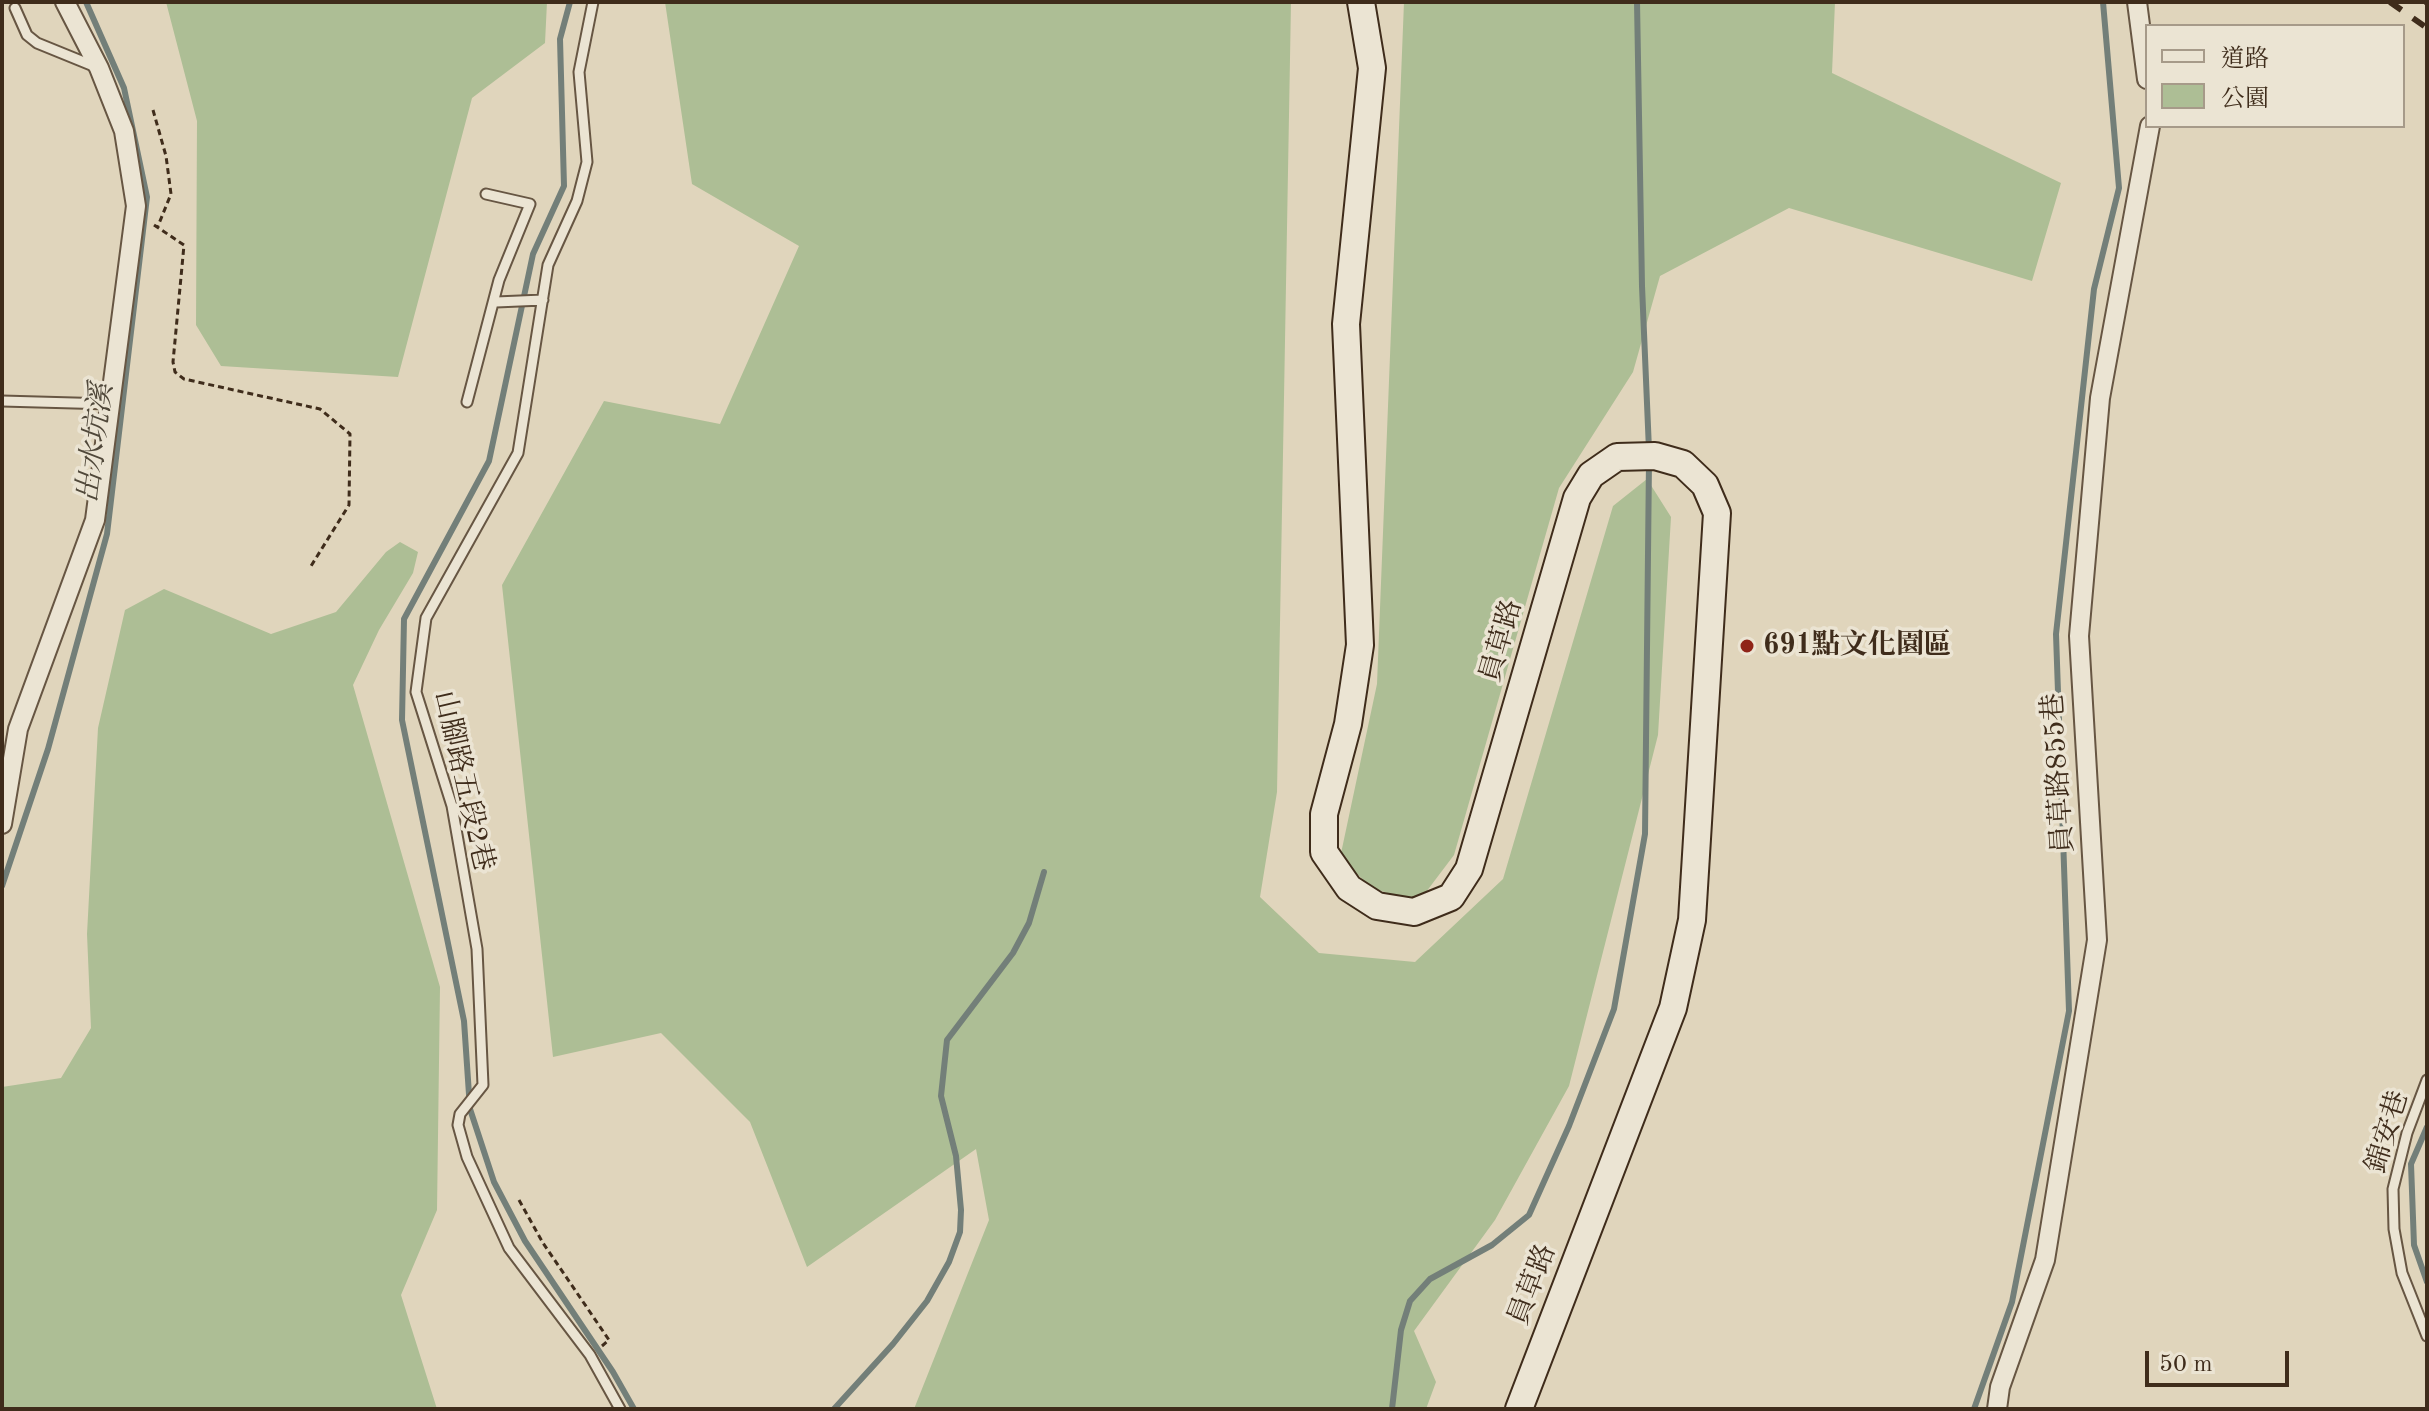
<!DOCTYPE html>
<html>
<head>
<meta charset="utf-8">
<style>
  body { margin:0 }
  #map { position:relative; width:2429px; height:1411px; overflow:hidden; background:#e0d5bc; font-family:"Old Standard TT","Noto Serif TC",serif }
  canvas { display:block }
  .frame { position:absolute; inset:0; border:4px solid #3f2c1b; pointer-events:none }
  .legend { position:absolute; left:2145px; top:24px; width:260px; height:104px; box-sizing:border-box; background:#ebe4d3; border:2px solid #a69a89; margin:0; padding:10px 14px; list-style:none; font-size:24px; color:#3f2c1b }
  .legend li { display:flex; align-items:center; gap:16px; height:40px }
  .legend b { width:40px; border:2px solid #a69a89 }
  .scale { position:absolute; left:2145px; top:1351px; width:144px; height:36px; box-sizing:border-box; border:4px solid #3f2c1b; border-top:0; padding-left:10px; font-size:24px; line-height:28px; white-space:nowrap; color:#3f2c1b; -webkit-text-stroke:6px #ebe4d3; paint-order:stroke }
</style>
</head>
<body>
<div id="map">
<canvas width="2429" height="1411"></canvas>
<div class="frame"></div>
<ul class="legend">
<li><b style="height:10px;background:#ebe4d3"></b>道路</li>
<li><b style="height:22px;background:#adbe95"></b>公園</li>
</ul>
<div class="scale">50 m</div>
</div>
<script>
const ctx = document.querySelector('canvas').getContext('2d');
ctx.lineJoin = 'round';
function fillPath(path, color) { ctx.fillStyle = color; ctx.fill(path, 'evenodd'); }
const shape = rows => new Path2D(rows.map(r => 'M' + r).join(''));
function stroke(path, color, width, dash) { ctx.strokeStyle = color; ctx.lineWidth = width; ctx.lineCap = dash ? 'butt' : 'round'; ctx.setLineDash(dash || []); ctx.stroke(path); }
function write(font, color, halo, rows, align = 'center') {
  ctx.font = font + ' "Old Standard TT","Noto Serif TC",serif'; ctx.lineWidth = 7; ctx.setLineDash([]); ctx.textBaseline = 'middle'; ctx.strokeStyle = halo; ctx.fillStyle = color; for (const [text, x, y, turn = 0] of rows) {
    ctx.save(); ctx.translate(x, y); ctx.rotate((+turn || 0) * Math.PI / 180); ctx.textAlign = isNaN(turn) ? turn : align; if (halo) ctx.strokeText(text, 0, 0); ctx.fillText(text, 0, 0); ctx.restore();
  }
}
fillPath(shape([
  [166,2,547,2,545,43,472,98,398,377,221,366,196,325,197,121],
  [665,2,1291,2,1277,792,1260,897,1319,953,1415,962,1503,879,1613,506,1647,479,1671,517,1658,735,1569,1086,1495,1220,1414,1331,1436,1382,1426,1409,914,1409,989,1220,976,1149,807,1267,750,1122,661,1033,553,1057,502,585,604,401,720,424,799,246,692,184],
  [1404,2,1835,2,1832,73,2061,183,2032,281,1789,208,1660,276,1633,372,1559,488,1454,855,1417,904,1371,887,1340,858,1377,684],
  [400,542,418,552,413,573,379,630,353,685,440,987,437,1210,401,1295,437,1409,2,1409,2,1087,61,1078,91,1028,87,934,98,728,125,610,164,589,271,634,336,612,386,552]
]), '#adbe95');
stroke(shape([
  [570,2,560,39,564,186,533,254,489,461,404,619,402,720,464,1021,470,1109,494,1182,525,1241,613,1372,634,1409],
  [1637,2,1642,286,1649,450],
  [2,886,48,749,107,534,147,197,124,88,86,2],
  [2427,1127,2411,1164,2414,1245,2427,1282],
  [834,1409,893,1344,927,1301,949,1262,960,1232,961,1210,956,1156,941,1096,947,1040,1013,953,1029,923,1044,872],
  [1392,1409,1401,1330,1410,1301,1430,1279,1492,1245,1529,1215,1569,1126,1614,1009,1645,834,1649,461],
  [1974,1409,2012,1302,2069,1011,2056,634,2094,289,2119,188,2103,2]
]), '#737f79', 6);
const service = shape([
  [593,2,579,72,587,162,577,201,548,265,518,453,426,618,416,692,452,806,477,949,483,1085,460,1114,458,1125,467,1157,509,1248,590,1355,620,1409],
  [15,8,27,35,37,43,96,67],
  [496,302,543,300],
  [2,401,110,404],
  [467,402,499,280,530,204,486,194],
  [2427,1080,2407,1133,2393,1189,2394,1229,2402,1273,2427,1336]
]);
const minor = shape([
  [2137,2,2147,79],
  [2,824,18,729,95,520,136,206,124,131,99,68,65,2],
  [1997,1409,2000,1387,2045,1260,2097,940,2079,636,2100,398,2150,126]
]);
const secondary = shape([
  [1361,2,1372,68,1346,324,1360,645,1348,724,1324,814,1324,852,1349,888,1377,906,1414,912,1451,897,1469,869,1577,498,1591,475,1617,457,1655,456,1683,464,1705,485,1717,513,1692,920,1673,1008,1519,1409]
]);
stroke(service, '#675643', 13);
stroke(minor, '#675643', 22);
stroke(secondary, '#3f2c1b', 30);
stroke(shape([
  [153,110,166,156,171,194,158,226],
  [154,225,184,245,173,362,175,372,184,379,320,409,350,434,349,505,311,566],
  [519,1200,543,1243,609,1340,602,1346]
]), '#3f2c1b', 3, [6, 4]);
stroke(service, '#ebe4d3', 9);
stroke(minor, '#ebe4d3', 18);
stroke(secondary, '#ebe4d3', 26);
stroke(shape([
  [2390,2,2427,28],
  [2426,2,2427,3]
]), '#3f2c1b', 6, [14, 14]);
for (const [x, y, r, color] of [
  [1747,646,8,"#8f2418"]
]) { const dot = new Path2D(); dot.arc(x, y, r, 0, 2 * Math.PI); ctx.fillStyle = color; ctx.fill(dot); stroke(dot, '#ebe4d3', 3); }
write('28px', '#3f2c1b', '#ebe4d3', [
  ["員草路",1502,641,-74],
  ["員草路855巷",2059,773,-94],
  ["山腳路五段2巷",463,781,77],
  ["錦安巷",2388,1132,-73],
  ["員草路",1533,1285,-69]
]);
write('bold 28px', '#3f2c1b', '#ebe4d3', [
  ["691點文化園區",1763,646]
], 'left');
write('italic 30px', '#50483a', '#ebe4d3', [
  ["出水坑溪",96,443,-83]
]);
</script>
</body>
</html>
